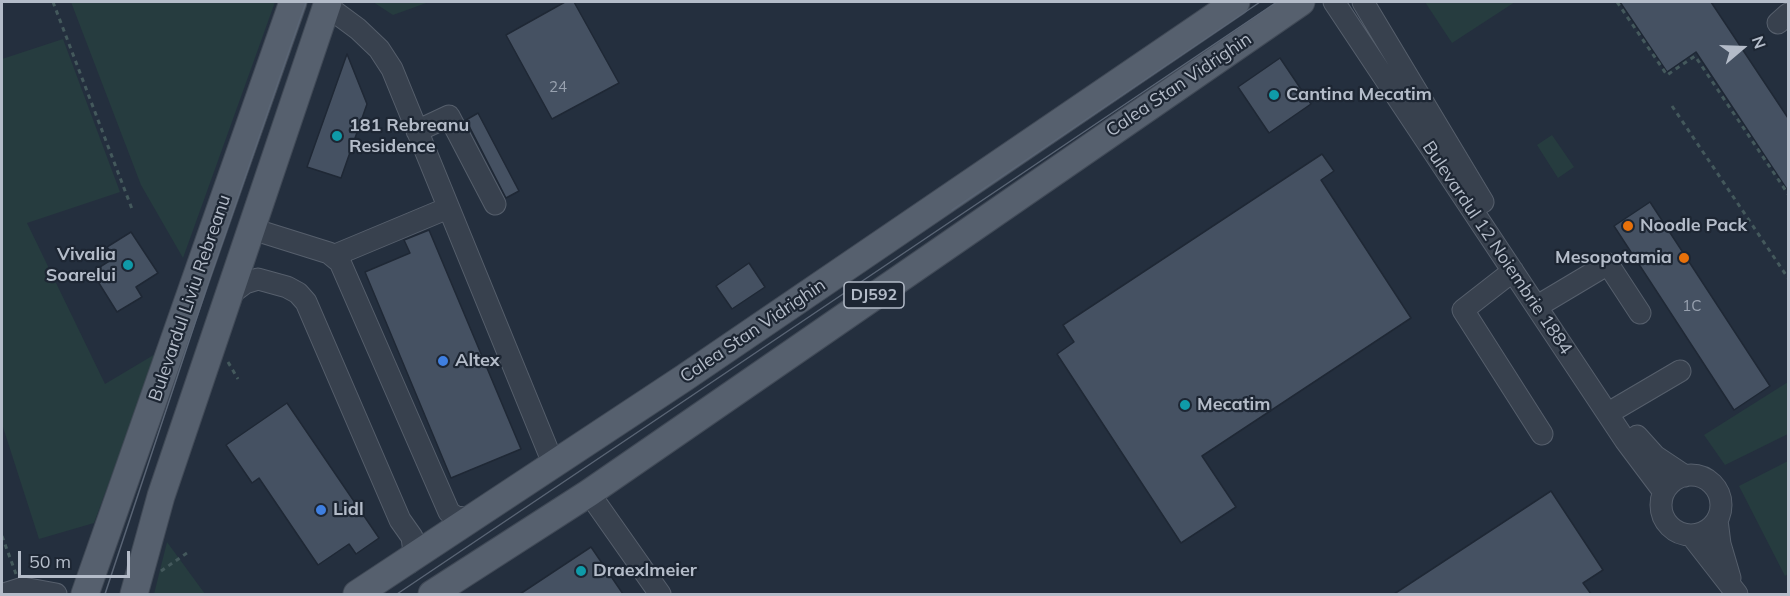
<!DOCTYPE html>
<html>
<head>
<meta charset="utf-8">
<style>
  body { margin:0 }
  #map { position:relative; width:1790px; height:596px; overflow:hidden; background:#242f3e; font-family:Mulish,sans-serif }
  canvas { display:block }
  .frame { position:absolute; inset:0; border:3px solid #b4bcc9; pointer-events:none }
  .north { position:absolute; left:1712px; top:18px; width:60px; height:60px; -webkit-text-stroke:4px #1d2633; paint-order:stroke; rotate:71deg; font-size:16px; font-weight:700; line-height:24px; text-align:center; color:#b4bcc9 }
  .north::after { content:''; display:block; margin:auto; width:21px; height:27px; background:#b4bcc9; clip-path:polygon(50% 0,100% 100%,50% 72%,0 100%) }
  .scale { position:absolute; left:18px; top:551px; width:112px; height:27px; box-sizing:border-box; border:3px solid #b4bcc9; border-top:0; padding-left:8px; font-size:18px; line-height:21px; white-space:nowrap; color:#b4bcc9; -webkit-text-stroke:4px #1d2633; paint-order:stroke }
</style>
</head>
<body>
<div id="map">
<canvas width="1790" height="596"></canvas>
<div class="frame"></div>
<div class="north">N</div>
<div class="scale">50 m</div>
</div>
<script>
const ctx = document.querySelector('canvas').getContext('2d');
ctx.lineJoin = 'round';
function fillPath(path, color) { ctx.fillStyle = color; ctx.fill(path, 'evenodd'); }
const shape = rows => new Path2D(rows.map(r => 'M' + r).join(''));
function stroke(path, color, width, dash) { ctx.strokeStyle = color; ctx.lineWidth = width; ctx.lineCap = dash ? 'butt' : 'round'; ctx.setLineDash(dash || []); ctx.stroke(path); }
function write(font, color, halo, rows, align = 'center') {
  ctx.font = font + ' Mulish,sans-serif'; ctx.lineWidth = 4.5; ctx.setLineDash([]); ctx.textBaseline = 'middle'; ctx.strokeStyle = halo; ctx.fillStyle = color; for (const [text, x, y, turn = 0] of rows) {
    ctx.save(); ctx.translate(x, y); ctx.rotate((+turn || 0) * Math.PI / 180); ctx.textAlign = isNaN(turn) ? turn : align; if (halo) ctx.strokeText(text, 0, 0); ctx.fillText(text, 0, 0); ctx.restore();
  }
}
fillPath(shape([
  [71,2,275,2,183,258,141,185],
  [373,2,429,2,393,15],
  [1425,2,1515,2,1452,43],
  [63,39,120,192,27,223,105,384,157,353,94,523,39,539,2,424,2,59],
  [1552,135,1574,167,1558,178,1537,145],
  [1788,382,1788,434,1725,465,1704,435],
  [1788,461,1788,574,1785,576,1739,486],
  [167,542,205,594,154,594]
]), '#263c3f');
const building = shape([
  [565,2,574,2,619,83,552,119,506,35,565,2],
  [1620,2,1711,2,1788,118,1788,191,1696,52,1667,72,1620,2],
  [347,54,367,104,341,178,307,167,347,54],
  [1280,58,1311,104,1269,133,1238,87,1280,58],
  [478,113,519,191,506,198,466,120,478,113],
  [1322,154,1334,171,1321,180,1411,318,1202,456,1236,507,1181,543,1057,354,1074,342,1063,325,1322,154],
  [1650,202,1770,386,1734,410,1614,226,1650,202],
  [429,230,521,449,451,478,365,272,410,253,404,240,429,230],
  [131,232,158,273,136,287,142,297,117,312,92,272,114,258,107,247,131,232],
  [749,263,765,287,732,309,716,286,749,263],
  [287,403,379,538,356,554,349,544,318,565,259,478,252,483,226,445,287,403],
  [1551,491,1603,570,1583,583,1591,594,1394,594,1551,491],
  [591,547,623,594,520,594,591,547]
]);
fillPath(building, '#455162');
stroke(building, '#1f2835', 1.5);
const minor = shape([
  [1334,2,1625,440,1664,492],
  [1363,2,1483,202],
  [327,6,358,29,379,49,392,69,553,463],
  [1778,23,1788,14],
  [417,131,449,116,495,204],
  [255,222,262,232,329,253,340,262,449,512,456,517,473,519],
  [333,256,448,208],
  [1513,271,1463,310,1542,434],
  [229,295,245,283,258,279,287,287,298,293,306,302,400,520,412,537,414,552,409,563],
  [1546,301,1608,264,1640,313],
  [1617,408,1680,371],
  [1637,436,1655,456,1685,476],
  '1661 505a30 30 0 1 1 60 0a30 30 0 1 1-60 0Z',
  [589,493,660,594],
  [1717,520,1720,544,1730,578],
  [1691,535,1737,594],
  [4,594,23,588,56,594]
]);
const major = shape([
  [85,594,293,2],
  [134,594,161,496,328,2],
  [357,594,684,378,1236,2],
  [432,594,589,493,1301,2]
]);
stroke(minor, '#565f6c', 23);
stroke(major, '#414a57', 29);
stroke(shape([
  [53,2,132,209],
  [1617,2,1667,75,1695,56,1788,194],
  [1672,106,1788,278],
  [228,362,238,379],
  [2,536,16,574],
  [161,571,187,553]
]), '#44595c', 3, [4.5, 4.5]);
stroke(minor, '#38414e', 21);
stroke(major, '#56606e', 27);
stroke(shape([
  [952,210,1260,2],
  [105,594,210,278,306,2],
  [397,594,1277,2]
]), '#5a6575', 1.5);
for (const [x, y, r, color] of [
  [1274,95,6,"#0f9aa8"],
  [337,136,6,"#0f9aa8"],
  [1628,226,6,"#e8710a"],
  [1684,258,6,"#e8710a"],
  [128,265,6,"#0f9aa8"],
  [443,361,6,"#3f7fe0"],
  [1185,405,6,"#0f9aa8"],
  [321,510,6,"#3f7fe0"],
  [581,571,6,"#0f9aa8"]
]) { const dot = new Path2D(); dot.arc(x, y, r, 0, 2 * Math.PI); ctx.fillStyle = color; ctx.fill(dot); stroke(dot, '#1d2633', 2); }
write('15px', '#98a1af', null, [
  ["24",558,87],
  ["1C",1692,306]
]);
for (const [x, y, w] of [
  [874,295,60]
]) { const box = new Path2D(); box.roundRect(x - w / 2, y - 13, w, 26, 4.5); ctx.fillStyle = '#1d2633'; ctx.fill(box); stroke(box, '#b4bcc9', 1.5); }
write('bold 16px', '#b4bcc9', null, [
  ["DJ592",874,295]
]);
write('18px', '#b4bcc9', '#1d2633', [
  ["Calea Stan Vidrighin",1179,85,-34],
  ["Bulevardul 12 Noiembrie 1884",1497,248,56],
  ["Bulevardul Liviu Rebreanu",190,298,-71],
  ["Calea Stan Vidrighin",753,331,-34]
]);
write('bold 18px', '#b4bcc9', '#1d2633', [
  ["Cantina Mecatim",1286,95],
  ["181 Rebreanu",349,126],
  ["Residence",349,147],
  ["Noodle Pack",1640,226],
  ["Vivalia",116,255,"right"],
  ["Soarelui",116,276,"right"],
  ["Mesopotamia",1672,258,"right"],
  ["Altex",455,361],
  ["Mecatim",1197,405],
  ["Lidl",333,510],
  ["Draexlmeier",593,571]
], 'left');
</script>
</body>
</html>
